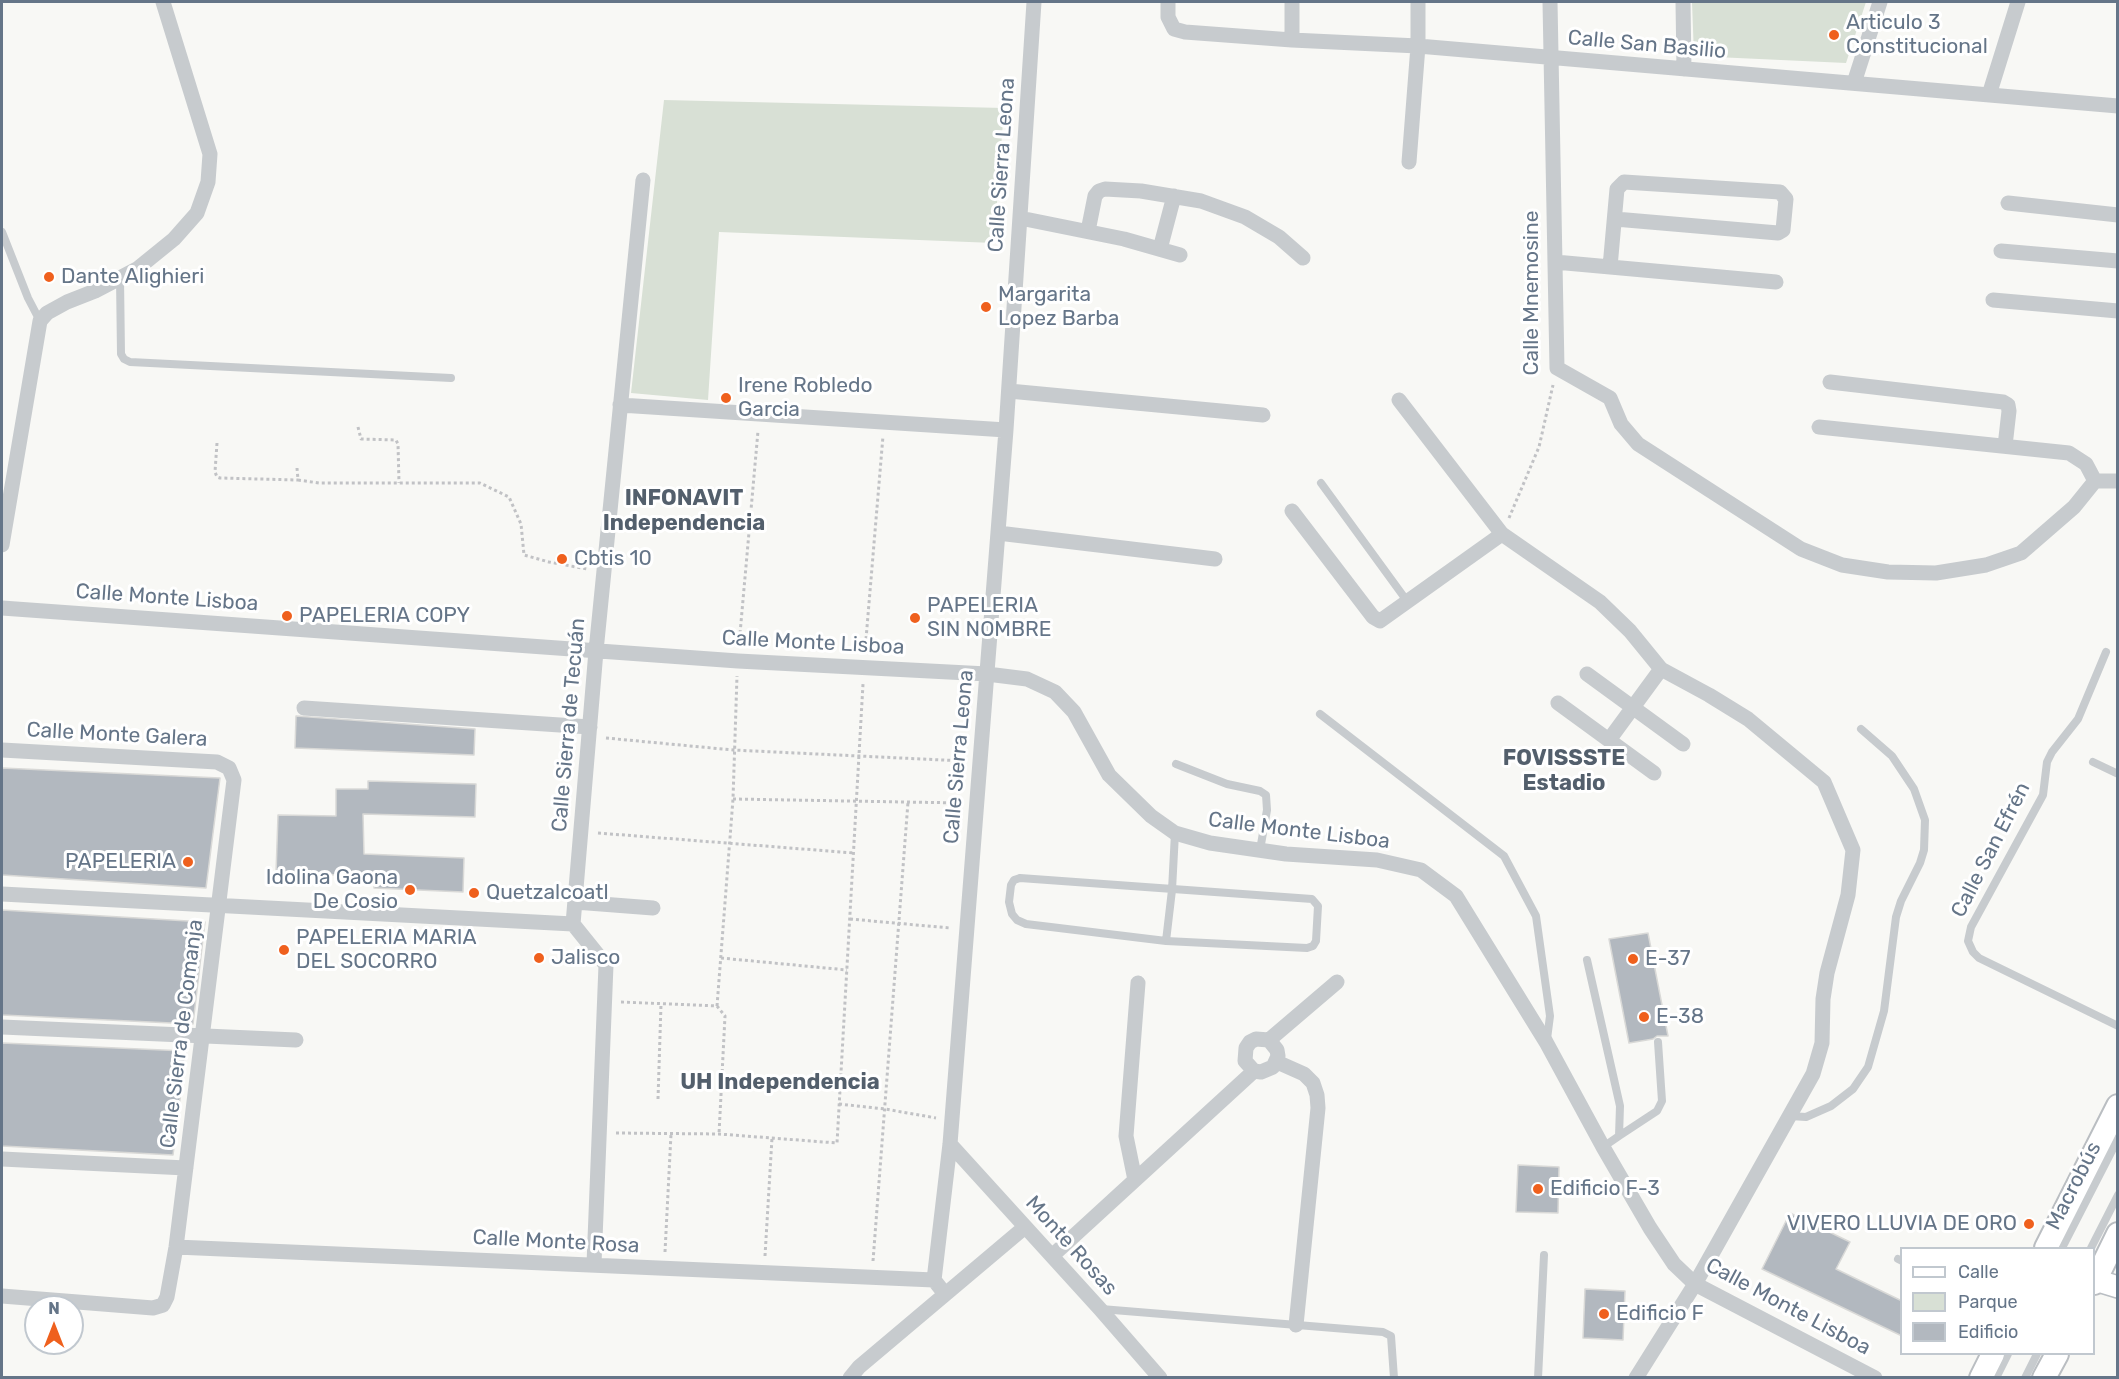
<!DOCTYPE html>
<html>
<head>
<meta charset="utf-8">
<style>
  body { margin:0 }
  #map { position:relative; width:2119px; height:1379px; overflow:hidden; background:#f8f8f5; font-family:Rubik,sans-serif }
  canvas { display:block }
  .frame { position:absolute; inset:0; border:3px solid #657588; pointer-events:none }
  .legend { position:absolute; left:1900px; top:1247px; width:195px; height:108px; box-sizing:border-box; background:#fff; border:2px solid #c1c8cf; margin:0; padding:8px 10px; list-style:none; font-size:18px; color:#657588 }
  .legend li { display:flex; align-items:center; gap:12px; height:30px }
  .legend b { width:30px; border:2px solid #c1c8cf }
  .north { position:absolute; left:24px; top:1295px; width:60px; height:60px; box-sizing:border-box; background:#fff; border:2px solid #c1c8cf; border-radius:50%; rotate:0deg; font-size:16px; font-weight:700; line-height:24px; text-align:center; color:#657588 }
  .north::after { content:''; display:block; margin:auto; width:21px; height:27px; background:#ef601d; clip-path:polygon(50% 0,100% 100%,50% 72%,0 100%) }
</style>
</head>
<body>
<div id="map">
<canvas width="2119" height="1379"></canvas>
<div class="frame"></div>
<ul class="legend">
<li><b style="height:8px;background:#fff"></b>Calle</li>
<li><b style="height:16px;background:#d8e0d5"></b>Parque</li>
<li><b style="height:16px;background:#b2b8bf"></b>Edificio</li>
</ul>
<div class="north">N</div>
</div>
<script>
const ctx = document.querySelector('canvas').getContext('2d');
ctx.lineJoin = 'round';
function fillPath(path, color) { ctx.fillStyle = color; ctx.fill(path, 'evenodd'); }
const shape = rows => new Path2D(rows.map(r => 'M' + r).join(''));
function stroke(path, color, width, dash) { ctx.strokeStyle = color; ctx.lineWidth = width; ctx.lineCap = dash ? 'butt' : 'round'; ctx.setLineDash(dash || []); ctx.stroke(path); }
function write(font, color, halo, rows, align = 'center') {
  ctx.font = font + ' Rubik,sans-serif'; ctx.lineWidth = 6; ctx.setLineDash([]); ctx.textBaseline = 'middle'; ctx.strokeStyle = halo; ctx.fillStyle = color; for (const [text, x, y, turn = 0] of rows) {
    ctx.save(); ctx.translate(x, y); ctx.rotate((+turn || 0) * Math.PI / 180); ctx.textAlign = isNaN(turn) ? turn : align; if (halo) ctx.strokeText(text, 0, 0); ctx.fillText(text, 0, 0); ctx.restore();
  }
}
fillPath(shape([
  [1692,2,1866,2,1846,63,1694,56],
  [664,100,1004,108,994,243,719,232,708,400,631,393]
]), '#d8e0d5');
const building = shape([
  [296,716,475,729,474,755,295,748,296,716],
  [2,768,220,778,206,888,2,875,2,768],
  [368,781,476,784,475,817,363,814,364,854,464,858,463,892,374,888,375,876,276,873,278,815,336,816,336,789,368,789,368,781],
  [2,910,205,922,193,1024,2,1015,2,910],
  [1648,933,1668,1036,1657,1036,1653,1039,1629,1043,1609,939,1648,933],
  [2,1043,186,1051,173,1155,2,1146,2,1043],
  [1518,1165,1559,1167,1558,1213,1516,1212,1518,1165],
  [1790,1213,1850,1242,1836,1269,1902,1301,1902,1336,1762,1269,1790,1213],
  [1585,1289,1625,1291,1623,1340,1583,1338,1585,1289]
]);
fillPath(building, '#b2b8bf');
stroke(building, '#d9d9d7', 1.5);
const secondary = shape([
  [2095,1280,2118,1287]
]);
const primary = shape([
  [2046,1248,2118,1106],
  [2094,1283,2118,1234],
  [1981,1378,1993,1354],
  [2044,1378,2057,1354]
]);
stroke(secondary, '#b9bec3', 24);
stroke(primary, '#babec2', 26);
stroke(shape([
  [358,427,361,439,396,440,398,444,399,483],
  [217,443,215,472,217,477,220,478,298,480],
  [297,468,298,480,319,483,480,483,509,497,521,524,524,555,549,562,587,569],
  [1509,518,1539,447,1553,385],
  [739,645,758,431],
  [865,651,883,436],
  [606,738,733,750,964,761],
  [733,799,962,803],
  [598,833,854,853],
  [850,919,950,928],
  [721,958,847,970],
  [621,1002,717,1006,725,1016,719,1134],
  [717,1006,733,799,737,676],
  [658,1099,661,1004],
  [839,1104,885,1109,936,1118],
  [616,1133,719,1134,837,1143,863,684],
  [665,1252,671,1134],
  [765,1256,772,1138],
  [873,1261,908,802]
]), '#c1c2c5', 3, [3, 3]);
stroke(shape([
  [2,232,28,298,40,321],
  [120,278,121,354,124,359,130,362,451,378],
  [1321,483,1407,601],
  [2106,652,2078,719,2052,752,2047,762,2043,795,1971,927,1968,941,1973,952,1979,958,2118,1026],
  [1320,714,1504,856,1536,916,1550,1016,1547,1039],
  [2093,762,2118,774],
  [1176,764,1227,784,1260,791,1266,795,1267,810,1260,850],
  [1020,878,1312,899,1318,906,1316,941,1313,946,1307,948,1166,941,1026,924,1017,920,1012,914,1009,902,1011,885,1014,880,1020,878],
  [1166,941,1172,890,1175,833],
  [1587,960,1620,1106,1619,1136,1603,1147],
  [1790,1116,1806,1117,1831,1106,1853,1089,1868,1067,1884,1011,1896,917,1901,901,1920,863,1924,850,1925,820,1914,789,1892,756,1861,729],
  [1619,1136,1657,1111,1662,1101,1658,1042],
  [2062,1248,2118,1139],
  [2091,1248,2118,1195],
  [1898,1259,1902,1261],
  [1101,1309,1383,1332,1391,1336,1394,1378],
  [1538,1378,1544,1255],
  [1996,1378,2008,1354],
  [2025,1378,2037,1354]
]), '#c7cbce', 8);
stroke(shape([
  [1168,2,1168,17,1174,29,1185,32,1292,40,1418,46,2118,106],
  [1292,2,1292,40],
  [1550,2,1557,368,1610,398,1621,424,1638,444,1801,549,1842,565,1888,572,1936,573,1986,565,2021,553,2074,507,2095,481,2118,481],
  [1683,2,1684,69],
  [1854,83,1880,2],
  [1989,95,2018,2],
  [1409,162,1418,46,1418,2],
  [2008,203,2118,215],
  [1020,218,1124,239,1180,255],
  [1088,231,1095,196,1099,191,1105,189,1141,191,1201,201,1245,217,1279,237,1303,258],
  [1160,249,1174,196],
  [2001,251,2118,261],
  [1555,262,1776,282],
  [1610,267,1617,189,1624,182,1780,192,1786,199,1783,230,1778,233,1615,219],
  [1993,300,2118,311],
  [1830,382,2003,402,2008,405,2009,411,2005,446],
  [1009,391,1263,415],
  [1399,400,1502,534,1600,602,1630,631,1661,669,1709,695,1748,719,1824,782,1853,850,1848,895,1827,973,1823,999,1822,1043,1813,1074,1695,1284,1636,1378],
  [620,405,1006,430],
  [1819,427,2069,453,2086,464,2095,481],
  [1292,511,1373,617,1380,621,1502,534],
  [998,533,1215,559],
  [2,545,40,321,47,313,67,302,95,291,137,269,174,239,197,213,208,182,210,154,163,2],
  [2,608,738,661,987,674,1027,679,1055,692,1074,712,1109,775,1151,816,1175,833,1210,843,1286,854,1377,860,1421,870,1456,896,1546,1042,1603,1147,1650,1228,1674,1264,1695,1284,1875,1378],
  [1587,674,1683,744],
  [1558,703,1654,773],
  [304,708,590,727],
  [1609,740,1661,669],
  [2,750,217,762,229,768,234,780,176,1247,167,1297,163,1305,153,1308,2,1296],
  [2,894,573,924],
  [575,902,653,908],
  [2,1027,296,1040],
  [1269,1040,1337,982],
  [1277,1062,1304,1074,1313,1083,1317,1095,1318,1108,1296,1325],
  [950,1144,1100,1309,1160,1378],
  [2,1159,186,1168],
  [1135,1180,1126,1136,1138,983],
  [176,1247,934,1280],
  [1052,1256,1254,1071,1261,1072,1273,1067,1278,1056,1277,1050,1269,1040,1256,1039,1250,1042,1246,1048,1245,1061,1254,1071],
  [594,1264,606,965,573,924,596,651,643,180],
  [945,1294,934,1280,950,1144,1006,430,1034,2],
  [850,1378,859,1367,1025,1227]
]), '#c7cbce', 15);
stroke(secondary, '#fff', 21);
stroke(primary, '#fff', 22);
for (const [x, y, r, color] of [
  [1834,35,6,"#ef601d"],
  [49,277,6,"#ef601d"],
  [986,307,6,"#ef601d"],
  [726,398,6,"#ef601d"],
  [562,559,6,"#ef601d"],
  [287,616,6,"#ef601d"],
  [915,618,6,"#ef601d"],
  [188,862,6,"#ef601d"],
  [410,890,6,"#ef601d"],
  [474,893,6,"#ef601d"],
  [284,950,6,"#ef601d"],
  [539,958,6,"#ef601d"],
  [1633,959,6,"#ef601d"],
  [1644,1017,6,"#ef601d"],
  [1538,1189,6,"#ef601d"],
  [2029,1224,6,"#ef601d"],
  [1604,1314,6,"#ef601d"]
]) { const dot = new Path2D(); dot.arc(x, y, r, 0, 2 * Math.PI); ctx.fillStyle = color; ctx.fill(dot); stroke(dot, '#fff', 2); }
write('21px', '#657588', '#fff', [
  ["Articulo 3",1846,23],
  ["Constitucional",1846,47],
  ["Dante Alighieri",61,277],
  ["Margarita",998,295],
  ["Lopez Barba",998,319],
  ["Irene Robledo",738,386],
  ["Garcia",738,410],
  ["Cbtis 10",574,559],
  ["PAPELERIA",927,606],
  ["SIN NOMBRE",927,630],
  ["PAPELERIA COPY",299,616],
  ["PAPELERIA",176,862,"right"],
  ["Idolina Gaona",398,878,"right"],
  ["De Cosio",398,902,"right"],
  ["Quetzalcoatl",486,893],
  ["PAPELERIA MARIA",296,938],
  ["DEL SOCORRO",296,962],
  ["Jalisco",551,958],
  ["E-37",1645,959],
  ["E-38",1656,1017],
  ["Edificio F-3",1550,1189],
  ["VIVERO LLUVIA DE ORO",2017,1224,"right"],
  ["Edificio F",1616,1314]
], 'left');
write('21px', '#657588', '#fff', [
  ["Calle San Basilio",1647,45,5],
  ["Calle Sierra Leona",1002,165,-86],
  ["Calle Mnemosine",1532,293,-90],
  ["Calle Monte Lisboa",167,598,4],
  ["Calle Monte Lisboa",813,643,3],
  ["Calle Sierra de Tecuán",569,725,-85],
  ["Calle Monte Galera",117,735,3],
  ["Calle Sierra Leona",959,757,-85],
  ["Calle Monte Lisboa",1299,831,7],
  ["Calle San Efrén",1991,850,-63],
  ["Calle Sierra de Comanja",182,1034,-83],
  ["Macrobús",2074,1186,-63],
  ["Calle Monte Rosa",556,1242,3],
  ["Monte Rosas",1071,1246,48],
  ["Calle Monte Lisboa",1788,1307,28]
]);
write('bold 22px', '#535f6c', '#fff', [
  ["INFONAVIT",684,499],
  ["Independencia",684,524],
  ["FOVISSSTE",1564,759],
  ["Estadio",1564,784],
  ["UH Independencia",780,1083]
]);
</script>
</body>
</html>
